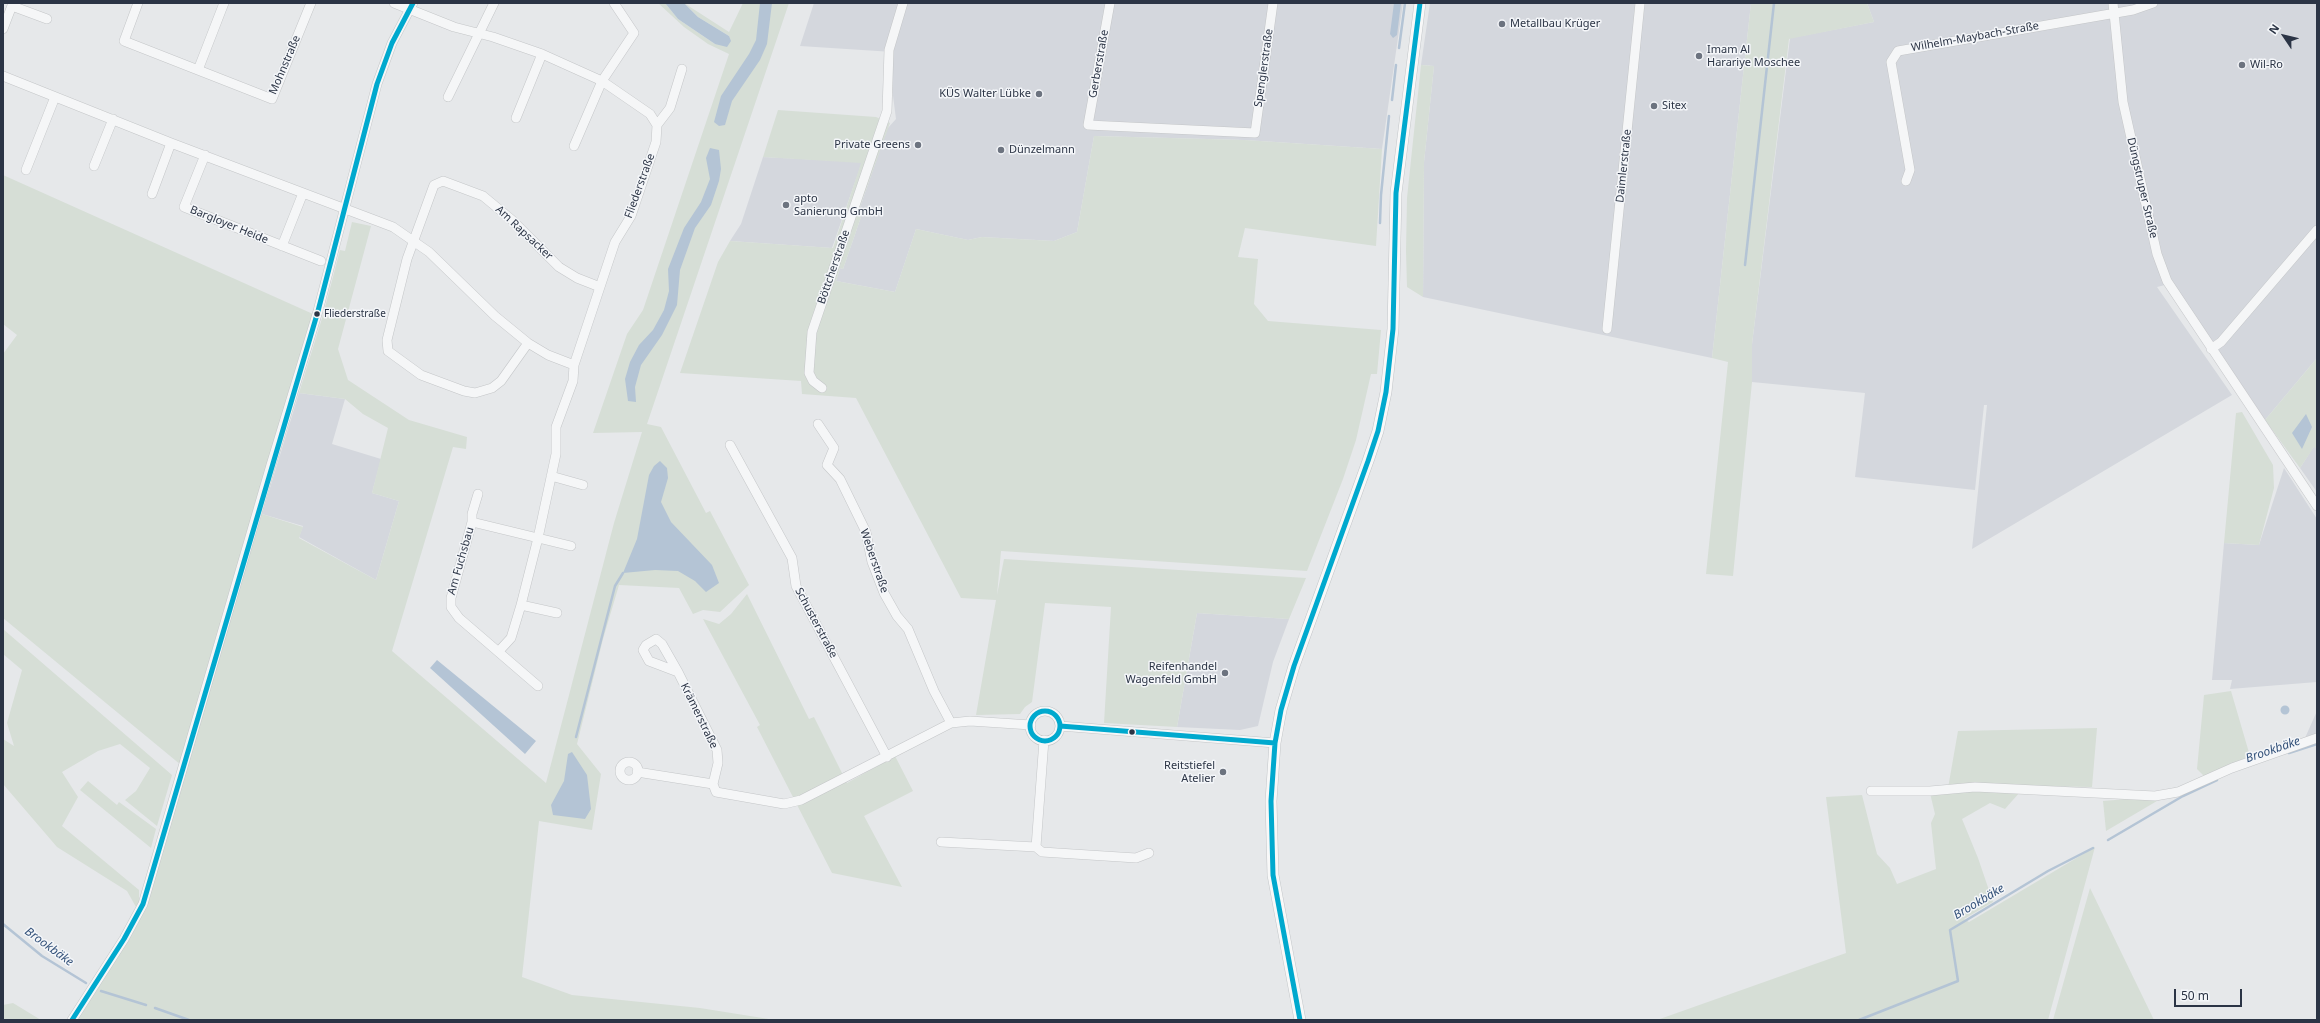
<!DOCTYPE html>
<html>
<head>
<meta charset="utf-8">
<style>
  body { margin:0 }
  #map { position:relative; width:2320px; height:1023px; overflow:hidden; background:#e6e8ea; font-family:"Noto Sans",sans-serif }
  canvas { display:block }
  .frame { position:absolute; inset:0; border:4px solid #2b3445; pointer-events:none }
  .north { position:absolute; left:2264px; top:16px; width:40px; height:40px; -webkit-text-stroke:3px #f4f6f9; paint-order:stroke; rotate:305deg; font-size:11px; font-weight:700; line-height:16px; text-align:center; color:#2b3445 }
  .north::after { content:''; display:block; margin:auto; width:14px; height:18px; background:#2b3445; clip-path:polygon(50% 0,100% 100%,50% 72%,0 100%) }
  .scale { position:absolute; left:2174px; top:989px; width:68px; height:18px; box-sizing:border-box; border:2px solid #2b3445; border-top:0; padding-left:5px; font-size:12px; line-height:14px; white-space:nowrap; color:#2b3445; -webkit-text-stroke:3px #f4f6f9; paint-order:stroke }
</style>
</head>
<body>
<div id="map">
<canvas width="2320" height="1023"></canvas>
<div class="frame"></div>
<div class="north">N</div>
<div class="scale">50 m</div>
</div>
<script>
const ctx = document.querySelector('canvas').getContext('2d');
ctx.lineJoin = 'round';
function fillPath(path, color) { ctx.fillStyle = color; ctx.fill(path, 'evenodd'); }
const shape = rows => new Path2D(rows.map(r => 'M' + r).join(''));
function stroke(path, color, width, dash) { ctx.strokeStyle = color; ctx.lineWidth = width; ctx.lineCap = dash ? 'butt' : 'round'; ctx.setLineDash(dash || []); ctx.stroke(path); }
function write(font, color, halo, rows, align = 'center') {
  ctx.font = font + ' "Noto Sans",sans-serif'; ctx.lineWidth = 3; ctx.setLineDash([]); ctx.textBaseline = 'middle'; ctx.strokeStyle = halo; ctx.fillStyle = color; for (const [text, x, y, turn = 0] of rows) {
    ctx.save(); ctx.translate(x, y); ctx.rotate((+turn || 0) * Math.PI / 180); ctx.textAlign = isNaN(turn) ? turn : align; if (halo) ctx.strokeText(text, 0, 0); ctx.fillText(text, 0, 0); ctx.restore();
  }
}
fillPath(shape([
  [814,3,1403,3,1382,149,1245,140,1094,136,1077,232,1054,241,982,237,968,240,916,229,895,292,836,281,840,268,843,269,861,217,857,216,887,129,896,119,892,88,893,52,800,46],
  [1430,3,1751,3,1712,358,1423,297,1424,162,1434,66,1421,65],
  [1867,3,2317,3,2317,358,2265,420,2173,283,2157,287,2232,395,1972,549,1987,405,1984,405,1975,490,1855,477,1865,393,1752,382,1752,344,1790,38,1874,22],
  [763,157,862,162,832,248,730,241,741,224],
  [299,393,345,399,332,444,381,459,372,493,399,501,376,580,299,537,303,526,262,514],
  [2314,446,2317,449,2317,492,2300,468],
  [2284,468,2317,519,2317,682,2230,689,2232,680,2212,680,2224,543,2259,545],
  [1197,613,1289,619,1273,662,1258,726,1240,730,1177,727],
  [2317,711,2317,735,2305,738]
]), '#d4d7dd');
fillPath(shape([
  [658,3,665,3,678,19,715,44,729,36,698,17,684,3,729,32,743,3,789,3,647,424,661,427,706,513,710,511,749,585,720,612,703,610,693,614,679,588,619,585,603,639,577,744,601,774,592,830,539,821,522,977,572,995,700,1008,775,1020,77,1020,138,923,262,514,303,527,299,538,376,580,399,501,372,493,388,428,363,414,345,399,299,393,323,315,340,250,345,251,352,222,371,226,338,349,348,380,409,420,467,437,466,449,453,447,392,651,546,783,614,523,642,432,593,433,627,334,643,310,729,54,708,44,684,27],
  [1751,3,1867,3,1874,22,1789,39,1752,344,1752,382,1733,576,1706,574,1728,362,1712,358],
  [1421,65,1434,66,1424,162,1423,297,1407,287,1406,251,1407,198],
  [778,110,876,117,890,123,857,215,861,217,843,269,840,268,836,281,895,292,916,229,968,240,982,237,1054,241,1077,232,1094,136,1245,140,1382,149,1376,246,1245,228,1238,257,1258,259,1254,304,1268,321,1381,330,1377,374,1371,374,1356,440,1343,479,1307,571,1001,551,997,595,1004,559,1306,578,1289,619,1197,613,1177,727,1104,723,1111,607,1045,603,1032,702,1025,707,1020,714,976,715,996,600,961,598,856,398,802,394,801,381,680,373,718,262,730,241,833,248,861,163,763,157],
  [3,175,313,314,259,490,181,765,3,618,3,354,17,335,3,324],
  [2317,358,2317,449,2314,447,2300,468,2265,420],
  [2242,412,2273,465,2274,488,2259,545,2224,543,2236,413],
  [747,594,809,719,814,717,847,783,895,756,913,791,864,816,902,887,832,873,757,727,760,725,703,619,719,624,731,614],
  [3,629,172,775,157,826,125,800,136,791,150,768,120,744,98,751,62,772,78,797,62,826,139,890,139,903,136,907,127,891,57,847,3,784,3,739,14,746,7,723,22,670,3,654],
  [2231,691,2250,756,2204,776,2197,769,2204,695],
  [2097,728,2092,787,1976,785,1948,788,1958,731],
  [88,781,117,805,119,802,156,829,151,848,80,790],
  [1975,790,2020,792,2005,809,1990,803,1962,819,1978,858,1993,902,1964,919,1969,922,2095,847,2048,1020,1657,1020,1846,953,1826,797,1862,795,1877,854,1890,868,1897,884,1936,869,1931,823,1935,814,1930,793],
  [2151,797,2157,801,2106,831,2103,801],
  [2090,888,2154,1020,2053,1020],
  [13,1003,41,1020,3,1020,3,1005]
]), '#d6ded6');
fillPath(shape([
  [665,3,684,3,698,17,729,36,731,41,727,47,715,44,678,19],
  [760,3,772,3,767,44,760,60,732,101,725,125,719,126,714,122,721,96,749,54,756,40],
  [1394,3,1401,3,1397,35,1393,38,1390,34],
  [710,148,719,150,721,169,719,181,711,205,695,228,680,270,677,305,662,335,641,365,635,387,636,402,628,401,625,379,630,362,639,345,653,330,664,310,669,291,668,269,684,228,701,202,710,179,706,158],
  [2306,414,2312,427,2302,449,2292,433],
  [660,461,667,468,668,478,661,502,671,522,712,565,719,583,706,592,695,581,678,571,655,570,623,573,637,539,649,475,654,466],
  [437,660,536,741,525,754,430,668],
  '2280.5 710a4.5 4.5 0 1 1 9 0a4.5 4.5 0 1 1-9 0Z',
  [572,752,587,775,591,809,585,819,553,815,551,805,564,781,568,754]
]), '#b4c4d5');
stroke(shape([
  [1399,48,1405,3],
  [1392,100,1396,65],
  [1380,223,1381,195,1389,116],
  [1745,265,1774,3],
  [576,737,615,586,623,573],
  [2289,753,2317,744],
  [2108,840,2183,796,2217,780],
  [3,924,42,956,86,983],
  [101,991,146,1005],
  [155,1008,189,1020],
  [1859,1020,1958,981,1950,930,2048,871,2093,848]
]), '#b4c4d5', 2.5);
const minor = shape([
  [138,3,124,41,272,99,311,3],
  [394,3,454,27,493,37,542,54,602,81,650,114,657,125],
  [1110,3,1088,125,1255,133,1273,3],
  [2113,3,2123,102,2157,254,2167,281,2317,506],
  [12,6,47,19],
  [3,29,13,3],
  [198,70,224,3],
  [3,76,171,143,393,227,429,252,495,316,528,343,548,355,574,365],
  [448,97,494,3],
  [516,118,542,54],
  [657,125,670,108,682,69],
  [574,146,602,81,634,33,614,3],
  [205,155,184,207,321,261],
  [94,166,113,119],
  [26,170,55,97],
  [1906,181,1910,170,1891,62,1898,51,2133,10,2153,3],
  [152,194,171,143],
  [282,246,303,193],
  [1607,329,1640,3],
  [528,343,501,381,492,388,475,393,464,391,421,375,388,351,387,340,407,259,434,185,443,181,483,196,512,220,559,267,577,278,600,287],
  [2211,349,2221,342,2317,230],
  [822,388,813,381,809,373,812,332,887,111,889,50,903,3],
  [818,424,834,448,827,465,840,479,866,532,872,562,884,593,897,616,908,629,934,691,951,723],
  [730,445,792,558,796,586,887,757],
  [551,476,583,485],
  [472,522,472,514,478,494],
  [521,605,557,613],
  [499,651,511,638,521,605,538,538,556,454,556,427,573,381,574,365,615,242,631,216,656,142,657,125],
  [678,672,649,661,643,650,646,645,656,639,662,644,678,672,717,750,718,763,713,784],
  [538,686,459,618,451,607,451,598,472,522,571,546],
  '1030 726a15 15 0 1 1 30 0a15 15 0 1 1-30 0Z',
  [1060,726,1275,743],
  '620 771a9 9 0 1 1 18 0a9 9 0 1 1-18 0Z',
  [637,772,713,784,716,792,784,804,801,800,951,723,970,721,1031,725],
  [1871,791,1930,791,1975,787,2155,796,2178,792,2232,768,2317,738],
  [941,842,1036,847,1042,852,1136,858,1149,853],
  [1036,847,1044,740],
  [72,1020,124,939,143,904,271,465,318,311,377,84,392,43,413,3]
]);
const major = shape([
  [1300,1020,1273,875,1271,801,1275,743,1281,710,1294,666,1368,461,1378,431,1386,392,1393,329,1396,193,1420,3]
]);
stroke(minor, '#c4c6c8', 10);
stroke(major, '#c2c5c8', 12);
stroke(minor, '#f5f6f7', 9);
stroke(major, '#f8f8f8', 11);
stroke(shape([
  '1030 726a15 15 0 1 1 30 0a15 15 0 1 1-30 0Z',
  [1060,726,1275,743],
  [72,1020,124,939,143,904,318,311,377,84,392,43,413,3],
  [1300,1020,1273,875,1271,801,1275,743,1281,710,1294,666,1368,461,1378,431,1386,392,1393,329,1396,193,1420,3]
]), '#00a9ce', 5);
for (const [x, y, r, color] of [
  [1502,24,4,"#6c737f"],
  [1699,56,4,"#6c737f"],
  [2242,65,4,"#6c737f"],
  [1039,94,4,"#6c737f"],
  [1654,106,4,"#6c737f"],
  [918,145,4,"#6c737f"],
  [1001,150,4,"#6c737f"],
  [786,205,4,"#6c737f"],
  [317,314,3.5,"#2b3445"],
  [1225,673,4,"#6c737f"],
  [1132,732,3.5,"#2b3445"],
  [1223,772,4,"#6c737f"]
]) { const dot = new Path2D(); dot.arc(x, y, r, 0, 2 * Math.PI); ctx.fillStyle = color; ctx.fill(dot); stroke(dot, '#f4f6f9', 1.5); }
write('10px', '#2b3445', '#f4f6f9', [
  ["Fliederstraße",324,314]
], 'left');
write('11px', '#2b3445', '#f4f6f9', [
  ["Metallbau Krüger",1510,24],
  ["Imam Al",1707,50],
  ["Harariye Moschee",1707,63],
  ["Wil-Ro",2250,65],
  ["KÜS Walter Lübke",1031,94,"right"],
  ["Sitex",1662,106],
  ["Private Greens",910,145,"right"],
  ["Dünzelmann",1009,150],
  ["apto",794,199],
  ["Sanierung GmbH",794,212],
  ["Reifenhandel",1217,667,"right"],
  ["Wagenfeld GmbH",1217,680,"right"],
  ["Reitstiefel",1215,766,"right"],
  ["Atelier",1215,779,"right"]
], 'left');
write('11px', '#2b3445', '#f4f6f9', [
  ["Wilhelm-Maybach-Straße",1975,37,-10],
  ["Gerberstraße",1099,64,-80],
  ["Mohnstraße",285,65,-67],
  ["Spenglerstraße",1264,68,-82],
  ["Daimlerstraße",1624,166,-84],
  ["Fliederstraße",640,186,-70],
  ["Düngstruper Straße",2142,188,77],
  ["Bargloyer Heide",229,225,22],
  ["Am Rapsacker",524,233,43],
  ["Böttcherstraße",834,267,-71],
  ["Am Fuchsbau",461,561,-74],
  ["Weberstraße",874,561,71],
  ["Schusterstraße",816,623,62],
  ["Krämerstraße",699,716,64]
]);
write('italic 12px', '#34527a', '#f4f6f9', [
  ["Brookbäke",2273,750,-19],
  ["Brookbäke",1979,902,-31],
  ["Brookbäke",49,947,36]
]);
</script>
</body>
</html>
